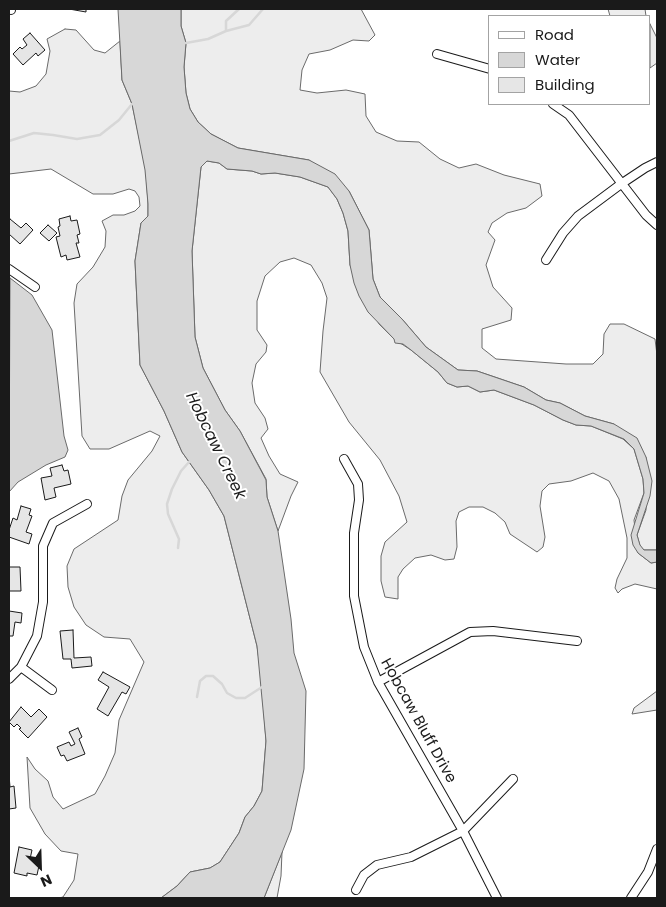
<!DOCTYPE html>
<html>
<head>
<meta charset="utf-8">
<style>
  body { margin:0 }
  #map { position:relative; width:666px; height:907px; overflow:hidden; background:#fff; font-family:Poppins,sans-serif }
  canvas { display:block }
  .frame { position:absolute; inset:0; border:10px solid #1a1a1a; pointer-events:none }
  .legend { position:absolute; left:488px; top:15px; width:162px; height:90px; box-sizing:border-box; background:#fff; border:1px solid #a3a3a3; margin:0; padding:6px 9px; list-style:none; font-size:15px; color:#1a1a1a }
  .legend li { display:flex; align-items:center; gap:10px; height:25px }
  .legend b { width:25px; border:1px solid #a3a3a3 }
  .north { position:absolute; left:15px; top:842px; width:50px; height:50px; -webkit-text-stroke:4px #fff; paint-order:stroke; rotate:156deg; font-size:14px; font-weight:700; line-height:20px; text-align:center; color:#1a1a1a }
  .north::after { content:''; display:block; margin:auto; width:18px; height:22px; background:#1a1a1a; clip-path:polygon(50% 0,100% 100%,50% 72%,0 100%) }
</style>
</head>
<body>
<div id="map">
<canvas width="666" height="907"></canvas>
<div class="frame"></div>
<ul class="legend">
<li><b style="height:6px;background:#fff"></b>Road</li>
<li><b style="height:14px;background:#d7d7d7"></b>Water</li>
<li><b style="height:14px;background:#e6e6e6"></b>Building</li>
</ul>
<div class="north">N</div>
</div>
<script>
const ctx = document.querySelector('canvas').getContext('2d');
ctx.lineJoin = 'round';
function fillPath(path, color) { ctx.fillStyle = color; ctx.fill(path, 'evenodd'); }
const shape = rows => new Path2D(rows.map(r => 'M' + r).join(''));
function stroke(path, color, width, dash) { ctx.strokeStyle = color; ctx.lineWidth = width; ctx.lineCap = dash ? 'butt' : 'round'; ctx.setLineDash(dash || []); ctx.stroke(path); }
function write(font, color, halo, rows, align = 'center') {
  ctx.font = font + ' Poppins,sans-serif'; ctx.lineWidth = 4; ctx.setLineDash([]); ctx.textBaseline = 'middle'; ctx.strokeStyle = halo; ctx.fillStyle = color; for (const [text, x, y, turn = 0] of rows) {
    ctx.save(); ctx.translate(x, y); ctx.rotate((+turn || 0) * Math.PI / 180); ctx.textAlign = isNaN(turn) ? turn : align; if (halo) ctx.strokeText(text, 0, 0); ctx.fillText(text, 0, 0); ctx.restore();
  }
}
const built = shape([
  [181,9,361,9,375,35,369,41,353,40,330,50,309,54,302,70,300,90,317,93,346,90,365,94,366,116,376,132,397,141,419,142,440,159,459,168,476,164,504,175,540,184,542,196,526,208,507,213,492,223,488,232,495,240,486,265,493,287,512,308,511,320,482,329,482,348,496,359,566,364,593,364,603,354,604,334,610,324,624,324,655,339,657,355,657,550,644,550,640,546,637,535,646,510,646,457,614,424,585,416,560,403,546,400,524,387,477,371,458,370,426,347,402,319,380,297,373,279,369,230,349,191,309,160,238,148,211,134,198,122,190,109,186,93,184,67,186,43,181,26,181,9],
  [608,9,645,9,646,16,610,16,608,9],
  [650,24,657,38,657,63,650,68,650,24],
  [65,29,76,30,94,50,105,53,120,41,122,80,132,104,146,170,148,204,148,216,141,223,135,261,140,365,164,411,182,452,209,490,224,516,257,646,261,674,266,741,262,791,254,806,245,817,239,833,220,862,210,868,190,872,177,886,161,898,59,898,63,897,74,880,78,854,61,851,45,834,30,808,27,757,35,769,48,781,53,797,63,809,95,794,105,776,115,753,119,720,144,662,130,639,104,637,86,625,74,607,68,587,67,566,74,549,118,520,122,496,128,480,152,451,160,436,150,431,109,449,90,449,82,436,74,303,77,284,93,267,105,247,106,231,102,221,113,215,124,215,135,211,140,206,139,197,135,191,129,189,113,194,93,194,51,169,9,174,9,91,20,92,36,86,46,74,50,51,47,39,65,29],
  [207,161,219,163,227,169,252,171,261,174,275,173,300,177,328,187,337,199,343,213,348,231,350,265,379,324,394,339,411,350,438,372,447,383,457,387,468,386,480,392,494,390,534,405,563,420,576,425,591,426,623,439,634,449,643,479,644,493,634,520,638,553,651,563,657,562,657,589,635,584,622,589,618,593,615,588,617,579,627,558,627,538,619,499,609,481,593,473,571,481,549,484,542,491,540,506,545,537,543,547,537,552,510,534,505,522,495,513,483,507,469,507,459,512,456,521,457,547,454,559,445,560,431,555,415,558,403,569,398,577,398,599,385,597,381,581,381,556,385,542,407,522,399,496,380,460,349,422,320,372,323,331,327,298,322,283,311,265,294,258,280,262,265,276,257,301,257,330,267,345,266,352,256,364,252,383,255,403,265,418,268,429,261,438,269,456,280,474,298,482,291,496,278,531,267,497,266,479,240,431,225,410,203,368,195,337,192,251,201,167,207,161],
  [657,691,657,710,632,714,634,708,657,691],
  [282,852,281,876,277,898,264,898,282,852]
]);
fillPath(built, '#ededed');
stroke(built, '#6a6a6a', 1);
const water = shape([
  [118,9,181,9,181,26,186,43,184,67,186,93,190,109,198,122,211,134,238,148,309,160,335,174,349,191,369,230,373,279,380,297,402,319,426,347,458,370,477,371,524,387,546,400,560,403,585,416,614,424,637,438,646,457,652,481,650,496,637,535,640,545,644,550,657,550,657,562,651,563,638,553,633,545,631,535,644,493,643,479,634,449,624,439,591,426,576,425,563,420,534,405,494,390,480,392,468,386,457,387,447,383,438,372,411,350,403,344,395,343,394,339,368,312,359,296,354,283,350,265,348,231,343,213,337,199,328,187,300,177,275,173,261,174,252,171,227,169,219,163,207,161,201,167,192,251,195,337,203,368,225,410,240,431,266,480,267,497,278,531,291,619,294,653,306,691,304,769,291,830,264,898,161,898,177,886,190,872,210,868,220,862,239,833,245,817,254,806,262,791,266,741,257,646,224,516,209,490,182,452,164,411,140,365,135,261,141,223,148,216,148,204,145,170,132,104,122,80,118,9],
  [10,278,32,295,52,330,64,436,68,450,65,457,46,465,18,482,9,492,10,278]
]);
fillPath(water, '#d7d7d7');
stroke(water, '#6a6a6a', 1);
stroke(shape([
  [226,31,226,21,239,9],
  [186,43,208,39,226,31,249,25,263,9],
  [9,141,34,133,53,135,77,139,100,135,119,120,132,104],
  [178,548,179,539,168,514,167,504,172,489,181,471,189,462],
  [197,697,200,681,206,676,213,676,222,684,227,693,236,698,245,698,262,687]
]), '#d7d7d7', 2.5);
const building = shape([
  [69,9,86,9,86,12,69,9],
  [30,33,45,50,38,56,36,53,23,65,13,54,20,47,22,49,27,45,23,39,30,33],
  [70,216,71,221,77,220,80,234,77,235,79,243,76,243,80,257,67,260,66,255,61,257,56,237,60,236,58,227,60,226,59,219,70,216],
  [10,219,21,228,26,223,33,230,20,244,9,234,9,221,10,219],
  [48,225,57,233,49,241,40,233,48,225],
  [62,465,64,471,68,470,71,484,54,488,56,497,45,500,41,478,52,476,50,468,62,465],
  [21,506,31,509,29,515,32,516,26,532,32,534,29,544,9,537,9,530,13,518,17,520,21,506],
  [9,567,20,567,21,591,9,591,9,567],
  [9,611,22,613,21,623,15,622,13,636,9,636,9,611],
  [73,630,74,658,91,657,92,666,72,668,71,659,63,659,60,631,73,630],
  [103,672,130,687,126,694,122,692,108,716,97,709,109,687,98,680,103,672],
  [21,707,31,717,39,709,47,717,28,738,19,729,21,728,17,724,14,727,9,722,21,707],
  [78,728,82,737,79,739,85,754,67,761,64,755,61,756,57,747,69,742,71,746,75,744,69,732,78,728],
  [9,775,10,787,14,786,16,808,9,809,9,775],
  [19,847,32,850,30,859,40,861,37,875,27,873,27,876,14,873,19,847]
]);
fillPath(building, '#e6e6e6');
stroke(building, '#1a1a1a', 1);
const minor = shape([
  [11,9,11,10],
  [437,54,490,69],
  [553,104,569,115,646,215,657,225],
  [546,260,563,233,578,216,621,184,645,168,657,162],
  [9,269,35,287],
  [344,459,358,484,359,500,354,533,354,596,364,647,378,682,463,831,497,898],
  [21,667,52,690],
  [9,679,21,667,37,636,43,602,43,546,53,523,87,504],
  [378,682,470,632,493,631,577,641],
  [356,890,364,875,377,865,411,857,463,831,513,779],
  [631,898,648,872,657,849]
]);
stroke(minor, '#1a1a1a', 10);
stroke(minor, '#fff', 8);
write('15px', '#1a1a1a', '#fff', [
  ["Hobcaw Bluff Drive",418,721,61]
]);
write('italic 16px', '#1a1a1a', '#fff', [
  ["Hobcaw Creek",215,446,64]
]);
</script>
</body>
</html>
